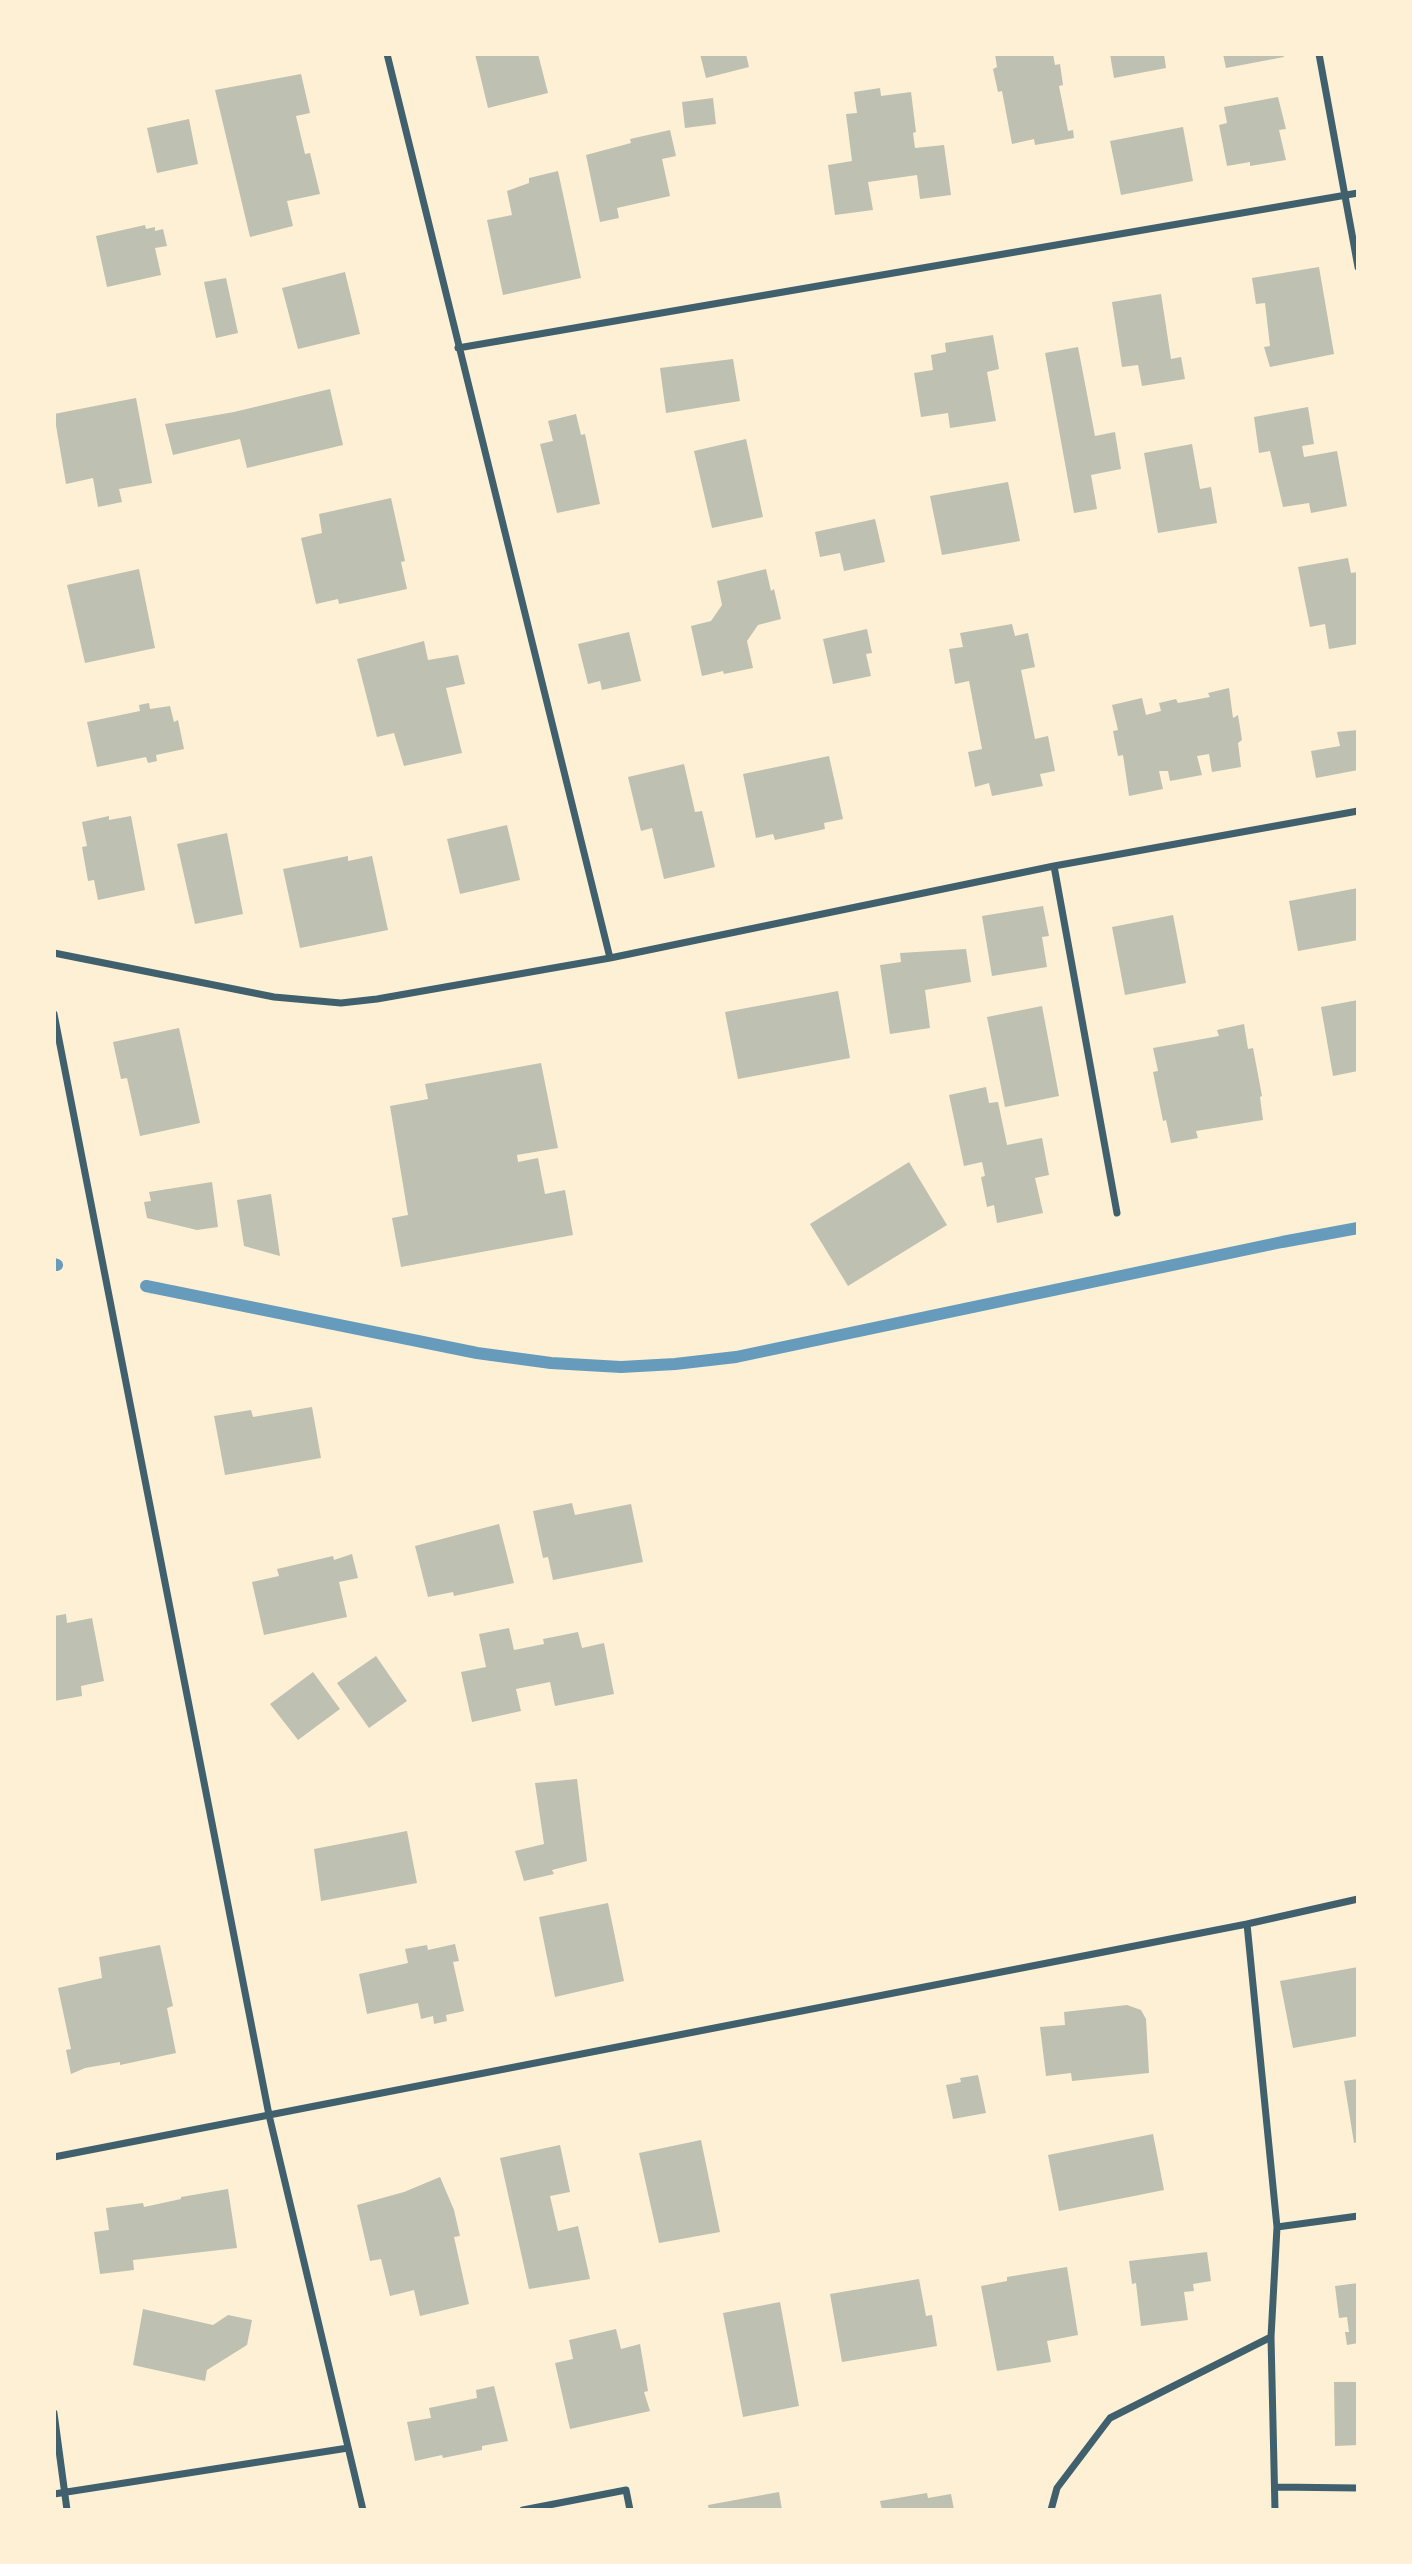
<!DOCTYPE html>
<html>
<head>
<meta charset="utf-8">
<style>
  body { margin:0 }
  #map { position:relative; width:1412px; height:2564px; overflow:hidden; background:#fdf0d5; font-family:Raleway,sans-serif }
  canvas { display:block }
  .frame { position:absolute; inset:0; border:56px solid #fdf0d5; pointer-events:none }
</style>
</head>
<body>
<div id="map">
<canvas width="1412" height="2564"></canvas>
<div class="frame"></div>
</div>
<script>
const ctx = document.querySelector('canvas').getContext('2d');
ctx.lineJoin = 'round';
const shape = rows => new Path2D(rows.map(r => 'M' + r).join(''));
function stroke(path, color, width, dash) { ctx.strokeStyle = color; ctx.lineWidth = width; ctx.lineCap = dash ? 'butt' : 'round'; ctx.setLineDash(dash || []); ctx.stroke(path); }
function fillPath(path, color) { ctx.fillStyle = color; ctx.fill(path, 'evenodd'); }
stroke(shape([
  [54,1264,57,1265],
  [146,1286,477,1353,551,1363,621,1367,675,1364,736,1357,1282,1242,1358,1228]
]), '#669bbc', 12);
fillPath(shape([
  [475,54,538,54,548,93,488,108],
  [700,54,746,54,749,67,706,78],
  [995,54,1053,54,1055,65,1060,64,1063,85,1059,86,1068,131,1073,130,1074,138,1035,145,1034,139,1012,144,1002,91,998,92,993,69,997,67],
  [1110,54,1164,54,1166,68,1114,78],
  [1223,54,1283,54,1284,57,1226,68],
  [301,74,310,113,296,116,305,154,310,153,320,194,287,201,293,226,250,237,215,90],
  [880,88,881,96,911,92,916,132,913,133,915,148,944,145,951,195,920,199,917,175,868,182,873,210,835,215,828,165,852,161,846,114,857,113,854,92],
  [1278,97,1286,129,1279,130,1286,160,1250,166,1250,162,1227,166,1219,125,1227,123,1224,107],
  [713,98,716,124,685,128,682,102],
  [189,119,198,164,157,173,147,128],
  [1183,127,1193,181,1121,195,1110,141],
  [670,130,676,156,662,159,670,196,617,208,619,218,600,222,586,155,631,143,630,139],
  [558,171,581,278,503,295,487,220,512,215,507,191,529,183,529,178],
  [145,225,146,229,155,227,155,231,163,229,167,246,155,248,161,275,107,287,96,236],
  [1319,267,1334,354,1270,367,1264,347,1270,346,1265,303,1256,304,1252,278],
  [345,272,360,334,298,349,282,288],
  [226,278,238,333,216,338,204,282],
  [1161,294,1171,359,1181,357,1185,379,1142,386,1138,365,1122,367,1112,302],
  [993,335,999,369,987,372,996,421,950,428,948,413,921,417,914,373,933,370,931,355,946,352,945,343],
  [1078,347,1095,436,1115,432,1121,469,1091,475,1097,509,1074,513,1045,353],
  [733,359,740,401,666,413,660,368],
  [330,389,343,445,247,468,240,439,173,455,165,424,234,412],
  [136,398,152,483,119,489,122,502,98,507,93,478,66,484,54,414],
  [1308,407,1314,444,1302,446,1304,457,1337,451,1347,506,1311,513,1309,503,1283,507,1270,451,1259,453,1254,417],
  [576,414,581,435,585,434,600,504,557,513,540,444,553,441,548,421],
  [746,439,763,517,712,528,694,451],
  [1192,444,1200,489,1211,487,1217,523,1158,533,1144,453],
  [1008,482,1020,541,942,555,930,496],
  [391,498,405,561,401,562,407,589,339,604,338,599,316,604,301,538,322,533,319,514],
  [875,519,885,562,844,571,840,553,820,557,815,532],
  [1348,558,1351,573,1358,572,1358,644,1329,649,1325,624,1310,627,1298,567],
  [139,569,155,648,85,663,67,585],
  [766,569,771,591,774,589,781,619,758,625,747,641,753,668,724,674,723,671,702,676,691,626,711,621,722,605,717,581],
  [1012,624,1015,636,1028,633,1035,667,1021,670,1035,739,1048,736,1055,771,1040,774,1043,786,992,796,989,783,975,787,968,752,982,749,969,681,955,684,949,649,963,647,960,633],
  [867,629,872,653,866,654,871,676,833,684,823,639],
  [629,632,641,681,602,690,600,681,588,684,578,644],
  [424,641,428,660,458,655,465,684,446,688,462,753,404,766,394,733,377,737,357,659],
  [1229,688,1233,718,1238,715,1242,740,1238,743,1241,767,1212,772,1209,754,1197,756,1202,775,1170,781,1168,771,1159,771,1163,789,1129,796,1123,755,1118,756,1113,731,1118,730,1112,705,1142,698,1146,715,1161,711,1159,703,1176,699,1178,703,1210,697,1208,693],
  [149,703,150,709,170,706,174,722,178,720,184,749,156,755,157,761,148,763,146,757,97,767,87,722,140,711,139,705],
  [1358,730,1358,770,1316,778,1311,751,1340,746,1337,732],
  [829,756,843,819,824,823,825,829,775,840,773,834,756,838,743,774],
  [684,764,695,812,702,811,715,867,664,879,652,828,641,831,628,777],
  [109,816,109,820,131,816,145,890,98,900,94,880,88,881,82,847,87,846,82,822],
  [507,825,520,880,460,894,447,839],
  [227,833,243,914,195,924,177,844],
  [348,856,348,861,372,856,388,930,300,948,283,869],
  [1358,888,1358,940,1298,951,1289,901],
  [1043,906,1049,936,1042,937,1047,967,992,976,982,916],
  [1173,915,1186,983,1125,995,1112,927],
  [966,949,971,982,925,990,930,1028,890,1034,880,965,901,962,900,953],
  [838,991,850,1058,738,1079,725,1012],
  [1358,1000,1358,1071,1333,1076,1321,1007],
  [1042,1006,1059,1096,1005,1107,987,1017],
  [1244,1024,1248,1049,1253,1048,1262,1096,1260,1097,1263,1120,1196,1131,1198,1138,1171,1143,1166,1120,1163,1121,1153,1072,1158,1071,1153,1048,1219,1036,1217,1030],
  [179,1028,200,1123,140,1136,127,1078,121,1079,113,1042],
  [541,1063,558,1148,517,1155,518,1162,538,1158,545,1194,565,1190,573,1235,401,1267,392,1218,408,1215,390,1106,428,1099,425,1084],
  [986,1087,989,1103,998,1102,1007,1145,1042,1138,1049,1175,1035,1178,1043,1213,997,1223,994,1205,987,1207,981,1177,985,1176,982,1162,964,1166,949,1095],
  [909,1162,947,1225,848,1286,810,1224],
  [212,1182,218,1227,197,1230,147,1218,144,1202,151,1201,149,1192],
  [271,1194,280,1256,244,1246,237,1200],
  [312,1407,321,1458,225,1475,214,1416,251,1410,253,1417],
  [572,1503,575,1515,631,1504,643,1562,553,1580,548,1557,543,1558,533,1511],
  [499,1524,514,1583,454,1596,453,1592,428,1597,415,1546],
  [352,1554,358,1578,339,1582,347,1617,264,1635,252,1582,279,1576,277,1569,333,1556,334,1560],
  [66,1614,67,1623,92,1618,104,1681,81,1686,82,1696,54,1701,54,1616],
  [509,1628,514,1650,544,1644,543,1639,578,1632,582,1648,604,1643,614,1694,555,1706,550,1682,516,1689,521,1711,472,1722,461,1672,486,1667,479,1634],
  [376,1656,407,1701,369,1728,337,1683],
  [313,1672,340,1709,298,1740,270,1704],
  [577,1779,587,1861,552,1870,554,1874,524,1881,515,1851,544,1844,535,1783],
  [407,1831,417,1883,321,1901,314,1849],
  [608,1903,624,1981,555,1997,539,1917],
  [455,1944,459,1961,453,1962,464,2011,446,2015,447,2021,434,2024,433,2016,421,2019,418,2003,367,2014,359,1974,408,1963,405,1949,427,1945,428,1950],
  [160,1945,173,2006,167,2008,176,2053,120,2065,120,2062,85,2068,71,2074,66,2050,71,2049,58,1988,102,1978,99,1957],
  [1358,1967,1358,2036,1293,2048,1280,1981],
  [1127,2005,1141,2010,1146,2019,1149,2073,1072,2081,1071,2073,1046,2076,1040,2027,1065,2025,1064,2012],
  [978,2075,986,2113,953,2119,946,2085,961,2082,960,2078],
  [1358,2079,1358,2142,1354,2143,1344,2081],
  [1153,2134,1164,2190,1059,2211,1048,2155],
  [701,2140,720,2232,659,2243,639,2153],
  [560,2145,570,2192,550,2196,558,2231,578,2226,590,2279,529,2289,500,2158],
  [440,2177,454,2210,460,2236,454,2237,469,2304,420,2316,414,2290,390,2296,381,2259,370,2261,357,2205,404,2192],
  [228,2189,237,2248,133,2260,134,2270,100,2274,94,2232,109,2230,106,2208,143,2203,144,2207,181,2199,181,2197],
  [1207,2252,1211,2281,1193,2284,1194,2291,1184,2292,1188,2320,1141,2326,1136,2283,1132,2284,1129,2261],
  [1067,2267,1078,2335,1047,2341,1051,2362,997,2371,981,2286,1007,2281,1007,2277],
  [919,2279,926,2316,932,2315,937,2346,842,2362,830,2294],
  [1358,2283,1358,2343,1347,2345,1345,2332,1349,2332,1347,2317,1339,2318,1335,2286],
  [780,2302,799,2406,743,2417,723,2313],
  [143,2309,213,2325,228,2315,252,2320,247,2345,207,2370,205,2381,133,2365],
  [616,2329,621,2349,640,2344,648,2391,644,2392,650,2411,570,2429,555,2363,573,2359,569,2340],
  [1334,2382,1358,2382,1358,2445,1335,2446],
  [494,2386,508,2441,482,2446,482,2450,443,2458,442,2455,415,2461,407,2422,431,2418,429,2408,477,2398,476,2390],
  [779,2492,782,2510,709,2510,708,2505],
  [927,2493,928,2498,951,2494,954,2510,882,2510,880,2501]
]), '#bec0b2');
stroke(shape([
  [387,54,610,958],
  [1319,54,1358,267],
  [458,348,1358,193],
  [1054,866,1117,1213],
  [54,953,274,997,341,1003,377,999,610,958,1054,866,1358,811],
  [54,1014,269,2115,363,2510],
  [1247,1924,1277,2227,1271,2337,1275,2510],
  [54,2157,1247,1924,1358,1899],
  [1277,2227,1358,2216],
  [54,2413,67,2510],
  [1276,2487,1358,2488],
  [54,2494,348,2448],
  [523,2510,626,2490,630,2510],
  [1051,2510,1057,2488,1110,2418,1271,2337]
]), '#3f606c', 7);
</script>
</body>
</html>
